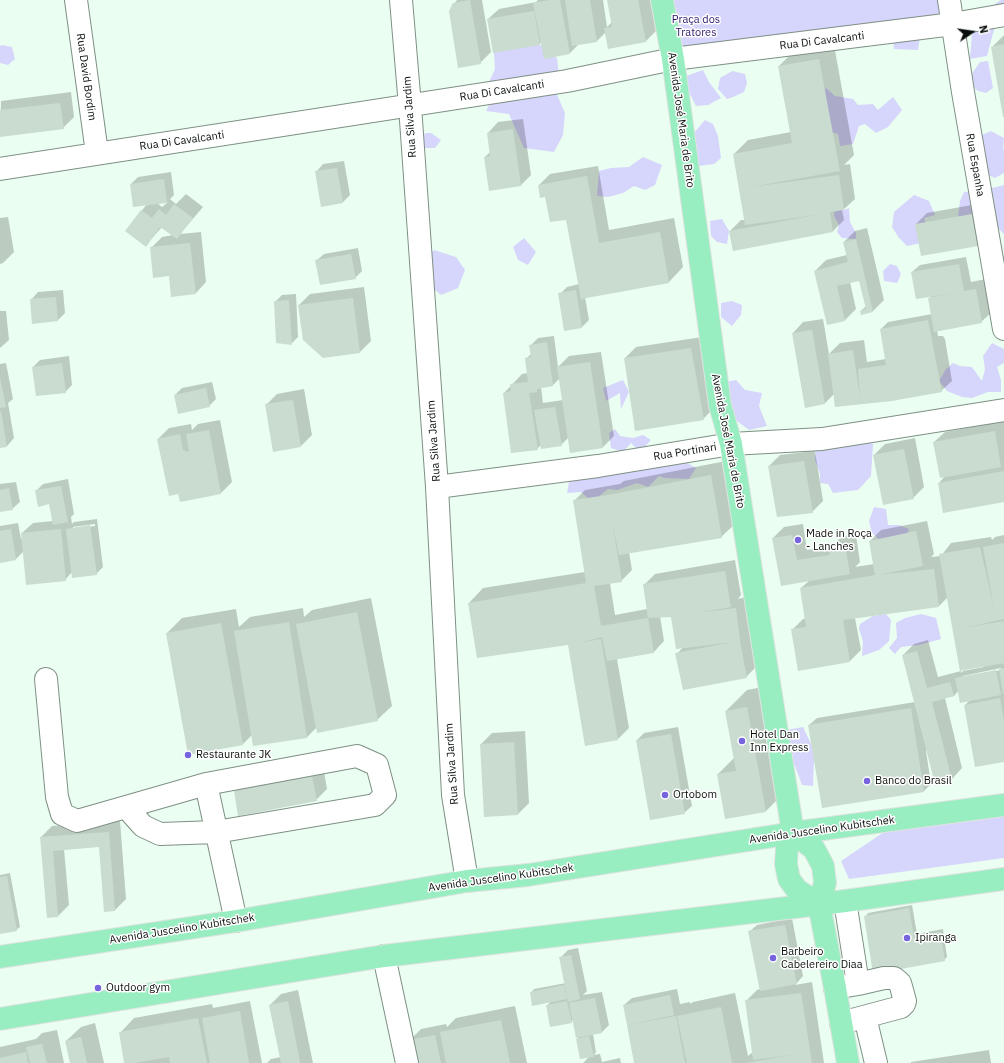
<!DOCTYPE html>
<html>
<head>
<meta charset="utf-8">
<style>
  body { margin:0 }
  #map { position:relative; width:1004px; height:1063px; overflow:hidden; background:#eafef1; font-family:"IBM Plex Sans",sans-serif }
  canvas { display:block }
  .north { position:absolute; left:952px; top:12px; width:40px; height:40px; -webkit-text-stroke:3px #fff; paint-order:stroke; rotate:77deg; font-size:11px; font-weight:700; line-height:16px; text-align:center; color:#070e09 }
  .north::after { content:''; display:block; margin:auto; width:14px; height:18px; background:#070e09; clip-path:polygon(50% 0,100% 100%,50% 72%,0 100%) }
</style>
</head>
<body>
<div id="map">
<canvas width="1004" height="1063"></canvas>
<div class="north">N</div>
</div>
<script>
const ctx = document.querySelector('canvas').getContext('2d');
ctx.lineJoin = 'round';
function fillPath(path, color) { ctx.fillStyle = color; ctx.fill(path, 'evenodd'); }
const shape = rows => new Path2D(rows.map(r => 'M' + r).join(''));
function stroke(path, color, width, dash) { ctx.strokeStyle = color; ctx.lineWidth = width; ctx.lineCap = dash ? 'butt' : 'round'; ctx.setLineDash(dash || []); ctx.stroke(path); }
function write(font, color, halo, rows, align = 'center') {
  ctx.font = font + ' "IBM Plex Sans",sans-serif'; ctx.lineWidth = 3; ctx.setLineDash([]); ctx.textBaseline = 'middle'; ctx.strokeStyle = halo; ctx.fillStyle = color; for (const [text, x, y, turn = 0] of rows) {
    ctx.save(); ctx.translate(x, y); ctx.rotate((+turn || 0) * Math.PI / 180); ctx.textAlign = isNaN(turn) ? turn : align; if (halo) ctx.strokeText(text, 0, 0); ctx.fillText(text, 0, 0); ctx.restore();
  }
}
fillPath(shape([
  [665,0,947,0,950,16,920,36,918,50,894,49,892,29,673,57],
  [1001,0,1004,0,1004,27,995,26,987,56,970,59,972,34,986,12,995,4],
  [493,38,537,39,540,45,557,58,559,76,554,88,565,113,563,135,554,152,524,148,509,114,486,111,498,87,489,82,495,69],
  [2,45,12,47,15,59,8,65,0,63,0,46],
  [988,61,993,88,986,93,978,91,967,81,980,62],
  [703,70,709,82,721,98,708,105,696,106,688,90,686,76],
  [732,71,745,74,747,83,744,92,733,97,727,99,718,89,720,78],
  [826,88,835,96,853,99,858,105,873,104,878,110,893,97,902,110,888,127,876,133,865,124,859,126,853,144,840,146,838,134,823,130,821,96],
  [705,120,713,124,718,136,721,158,714,164,699,166,692,154,692,135],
  [991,131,1004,138,1003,149,1004,150,1004,173,995,178,974,169,971,145,982,135],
  [425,133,431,133,441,140,435,148,420,148],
  [643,157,662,165,655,185,645,190,634,186,623,193,608,197,597,196,599,171,611,168,629,167],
  [1004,185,1004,234,997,227,982,231,957,225,960,201,964,192,984,190],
  [914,195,929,201,935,215,924,218,928,228,921,243,907,246,899,238,892,227,894,212],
  [835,207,844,210,849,208,850,222,856,233,856,239,842,238,837,232,839,225,834,216],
  [722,219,729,231,727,244,717,242,711,236,710,221],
  [524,238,536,252,528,265,518,260,513,247],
  [434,250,456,257,465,270,458,288,441,295,430,286,424,260],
  [890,264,897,266,901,274,897,283,884,281,883,271],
  [732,301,742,305,741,315,732,326,721,317,721,303],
  [992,343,1004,349,1004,363,997,367,1001,380,1001,392,988,392,972,398,962,397,947,391,939,381,946,369,953,363,960,366,972,367,982,381,985,369,983,356],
  [623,380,629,392,621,409,620,393,606,401,603,388],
  [736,380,745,390,762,393,759,406,767,426,749,430,737,421,722,405,726,382],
  [615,429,620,436,633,438,643,435,651,440,640,452,631,443,623,452,611,448,609,433],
  [861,439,873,444,871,476,858,490,833,493,828,484,820,483,820,474,815,460,816,449],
  [676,456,696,468,689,479,664,478,659,476,648,487,637,483,617,490,608,489,598,497,588,498,581,492,567,493,571,471],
  [874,507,886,509,888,525,899,525,909,529,904,541,884,544,872,533,869,521],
  [886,614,891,620,889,641,879,650,862,656,863,641,859,629,860,624,873,616],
  [921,614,936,618,941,639,919,645,901,647,895,654,889,648,897,638,896,623,905,618],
  [803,727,812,746,814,759,813,786,802,785,795,766,788,761,786,730],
  [1004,813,1004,858,849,879,841,861,887,830]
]), '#d6d5fb');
fillPath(shape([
  [457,0,482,0,491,52,480,63,454,4],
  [538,0,603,0,607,27,612,22,608,0,650,0,656,31,645,42,606,32,597,41,579,44,570,53,542,43,494,52,488,19,499,9,536,2],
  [1003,36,1004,36,1004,115,992,47],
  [834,45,854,155,844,165,850,164,855,199,844,209,842,210,844,220,833,231,733,250,730,231,741,220,745,220,734,154,748,140,791,132,779,66,793,52],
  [71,92,74,117,63,128,0,136,1,101],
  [523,119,531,175,520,186,485,157,490,152,488,133,498,122],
  [344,161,350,195,343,202,316,172,323,164],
  [598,166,609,230,674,218,683,267,669,282,585,297,589,320,582,327,560,294,567,287,579,284,567,218,546,196,539,185,550,174],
  [171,172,174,195,170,199,176,204,186,194,203,207,180,234,201,232,206,282,196,293,169,275,151,248,162,237,173,235,162,227,146,245,126,231,147,204,131,184,138,177],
  [168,202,162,207,157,203],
  [983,203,988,234,978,245,916,224,927,213],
  [8,217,14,252,3,263,0,264,0,218],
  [867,228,884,300,873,311,861,314,861,311,866,306,860,280,850,282,856,309,845,320,828,324,815,271,826,260,847,255,844,242,855,231],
  [358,248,362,271,355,278,316,261,324,254],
  [966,257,971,282,986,279,992,312,981,322,937,331,938,336,943,336,945,339,952,381,941,391,860,403,834,394,825,403,805,406,793,333,803,322,823,319,829,354,840,343,864,340,867,362,886,359,881,329,888,322,932,314,929,299,932,295,912,272,920,265],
  [364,287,371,341,360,352,324,357,299,305,310,294],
  [63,290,65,313,58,320,33,323,31,300,38,292],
  [296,294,298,337,291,344,275,302,282,295],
  [0,311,6,311,9,340,0,348],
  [554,336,558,367,569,356,601,352,614,436,603,447,571,452,569,437,561,445,541,445,537,449,504,393,522,374,528,373,526,359,532,353,531,345,538,338],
  [560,378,563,400,543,403,541,387,553,385],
  [702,337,714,408,703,419,625,358,636,347],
  [69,356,72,385,65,392,33,367,40,360],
  [6,363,13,399,8,403,14,438,7,446,0,447,0,364],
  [212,382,216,399,209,406,175,395,182,388],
  [304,389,312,435,301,446,266,405,277,394],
  [220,420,232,482,221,493,158,439,169,428,191,424,192,430,198,424],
  [1004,421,1004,501,939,483,945,476,934,442,945,432],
  [915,438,924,487,913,498,874,455,885,444],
  [815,451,823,501,812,512,769,466,780,455],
  [726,461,736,523,721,537,629,552,632,570,621,581,610,583,615,615,647,609,644,585,655,574,735,560,741,595,738,599,746,597,757,666,746,677,677,654,683,647,672,616,660,616,664,641,654,652,617,659,629,728,618,739,568,644,469,603,483,588,585,572,574,501,585,490,620,484,624,481],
  [68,479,74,514,71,517,72,524,74,522,97,519,103,567,96,574,72,572,65,580,24,551,16,559,0,562,0,526,18,523,21,539,23,539,22,533,33,523,53,521,50,503,36,491,43,484],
  [95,524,95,526,73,529,73,527],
  [16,482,20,502,12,509,0,511,0,484],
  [927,521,934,554,931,557,941,556,951,543,991,537,992,540,995,537,1004,535,1004,662,1003,662,1004,665,1004,761,965,705,970,700,959,690,954,696,945,698,962,768,952,779,927,750,926,751,931,784,924,791,823,807,809,725,817,718,915,702,903,655,914,644,928,640,938,677,961,671,961,673,963,671,984,667,983,665,960,669,948,597,939,606,855,618,861,650,850,661,792,630,803,619,806,618,801,588,810,580,773,538,784,527,803,524,807,550,832,546,841,537,856,535,860,562,855,567,874,564,870,541,881,530],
  [1001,668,1001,670,963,678,963,676],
  [371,598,392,706,377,720,317,727,307,737,254,745,252,735,243,744,167,633,182,618,236,609,239,627,250,617,303,608,304,617,312,610],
  [768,686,787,790,766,811,718,774,734,758,726,711,747,690],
  [678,727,692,806,684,813,637,740,644,733],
  [525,731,529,803,518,814,485,816,481,744,492,733],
  [323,766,327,789,316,800,235,791,246,780],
  [120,821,126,899,115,910,105,911,100,846,64,849,69,905,58,916,41,837,52,826],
  [10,873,20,927,16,930,0,933,0,875],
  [912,905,917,934,943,929,947,957,944,960,865,917,868,913],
  [792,918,803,976,795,985,812,982,824,1063,635,1063,628,1026,631,1023,624,1005,632,998,677,989,680,1004,690,1002,690,1004,693,1002,735,993,748,1056,753,1052,746,1001,757,990,760,989,749,932,757,925],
  [578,948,587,991,583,995,602,992,609,1025,602,1032,593,1034,596,1052,594,1055,600,1054,602,1062,620,1058,621,1063,583,1063,589,1057,577,1039,580,1036,573,1020,571,1022,547,1006,551,1001,531,993,534,989,566,983,561,957,568,950],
  [298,990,313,1063,267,1063,271,1059,281,1057,270,1005,281,994],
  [250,1001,262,1063,134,1063,136,1062,125,1063,120,1033,134,1018,212,1004,213,1008],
  [515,1006,527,1063,415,1063,410,1040,421,1029,446,1024,447,1027,456,1018],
  [95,1023,104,1063,71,1063,66,1041,81,1027],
  [57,1030,64,1063,0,1063,0,1047,36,1039,42,1033],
  [989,1050,991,1063,911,1063,911,1062]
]), '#0003');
fillPath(shape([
  [470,0,481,64,458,68,449,11,453,3],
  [550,0,560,0,570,54,544,59,533,3],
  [565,0,590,0,597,42,572,46],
  [607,0,638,0,646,42,608,49,604,28,612,27],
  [534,11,540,45,493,53,487,19],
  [1004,44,1004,117,1003,117,991,47],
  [819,59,840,171,751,187,839,175,844,210,830,212,833,232,733,251,729,231,816,215,745,225,733,154,792,143,778,66],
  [60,103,64,129,0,137,0,110],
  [513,129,521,186,489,191,484,157,490,156,487,133],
  [337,168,343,203,321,207,315,171],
  [587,176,599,243,660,232,669,283,581,299,566,220,550,222,545,197,540,198,538,185],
  [164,179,167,203,133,207,130,184],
  [174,204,193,218,177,239,160,227,146,247,125,231,141,210,152,218,159,209,166,215],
  [972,214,978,246,921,256,915,224],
  [856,239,873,312,861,315,860,311,866,309,859,281,837,286,845,321,827,325,814,271,848,262,843,242],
  [190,243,196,294,171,297,169,276,153,278,150,247],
  [351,254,356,279,320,285,315,260],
  [959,264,964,291,976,289,982,323,934,332,928,298,949,294,916,299,911,272],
  [576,290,582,328,564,331,558,293],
  [56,297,58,321,32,324,30,299],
  [353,298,360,353,323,358,303,340,298,305],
  [289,300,292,345,276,343,274,301],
  [928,320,942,392,892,401,835,407,828,354,853,350,860,398,858,369,886,365,880,329],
  [812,330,825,404,805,408,792,333],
  [547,342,553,386,537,389,537,392,529,393,538,450,511,453,503,393,511,391,510,384,528,382,525,358,531,357,529,345],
  [691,348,704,420,635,431,624,358],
  [590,362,603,448,570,453,557,367],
  [62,363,66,393,36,396,32,367],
  [0,378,6,407,0,408],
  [206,388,210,407,178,414,174,395],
  [293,400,301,447,273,452,265,404],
  [555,407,562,446,541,449,534,410],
  [0,411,1,411,7,447,0,448],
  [209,430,221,494,180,502,178,494,169,496,157,439,180,434,183,450,189,452,186,434],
  [995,431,1001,467,940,478,933,442],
  [904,449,914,499,883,505,873,455],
  [804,461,813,513,777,517,768,466],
  [1004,471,1004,502,943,513,938,483],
  [711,475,722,538,619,555,612,520,622,582,594,586,601,626,648,618,654,653,607,661,602,637,578,643,601,639,618,740,585,746,568,645,477,658,468,603,586,583,573,500,608,495],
  [61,486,68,522,53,525,49,504,38,507,35,490],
  [9,488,13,510,0,512,0,490],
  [90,525,97,575,72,578,66,529],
  [11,529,16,560,0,563,0,531],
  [61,529,66,581,26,585,21,533],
  [916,531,923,566,878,575,934,569,939,607,843,620,850,662,798,671,791,629,806,627,800,588,875,575,869,541],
  [792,535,797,560,830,555,829,548,845,545,850,574,781,586,772,538],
  [1004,543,1004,619,963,628,1004,621,1004,663,960,671,939,554,980,547,994,608,983,547],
  [725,571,731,607,697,613,736,608,740,641,747,678,683,690,675,653,734,642,676,649,671,617,648,618,643,584],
  [357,612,378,721,317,733,296,624],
  [289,622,307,738,253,746,234,631],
  [221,623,243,745,188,755,166,633],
  [917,651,927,688,950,682,954,696,932,702,952,780,935,784,902,655],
  [1004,668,1004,694,1003,694,999,669],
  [996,670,1001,695,960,703,955,678],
  [1000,698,1004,720,1004,762,975,767,964,705],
  [747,707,766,812,725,819,717,774,736,771,725,711],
  [911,708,924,792,822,808,808,725],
  [671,734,685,814,650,820,636,740],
  [514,742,518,815,484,817,480,744],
  [312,776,317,801,238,816,234,791],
  [109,832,115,911,104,912,99,847,53,851,58,917,47,918,40,837],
  [7,876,17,931,0,934,0,877],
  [909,908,914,937,940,932,945,961,873,974,864,916],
  [785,925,797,984,760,991,748,931],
  [571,955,580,999,568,1002,559,957],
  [564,985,567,999,532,1006,530,992],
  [801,993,812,1063,746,1063,791,1055,753,1060,745,1000],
  [670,995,674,1015,627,1025,623,1005],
  [595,998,602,1033,576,1038,569,1003],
  [288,1001,300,1062,300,1063,281,1063,269,1005],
  [567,1001,572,1023,550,1027,546,1005],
  [721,1007,732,1063,687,1063,677,1016],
  [240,1011,249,1063,210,1063,202,1018],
  [676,1016,685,1063,634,1063,627,1025],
  [198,1018,207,1063,170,1063,169,1057,134,1063,124,1063,119,1032],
  [501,1020,510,1063,446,1063,440,1032],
  [435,1035,441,1063,414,1063,409,1040],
  [589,1036,594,1057,580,1059,576,1039],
  [81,1037,87,1063,70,1063,65,1041],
  [42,1044,47,1063,30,1063,26,1047],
  [26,1052,28,1063,0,1063,0,1058]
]), '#c9dccf');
const minor = shape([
  [76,0,97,153],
  [401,0,410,106,437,487,453,795,467,881],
  [949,0,963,92,1004,329],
  [0,169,567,81,673,59,953,24,1004,15],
  [437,487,598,466,731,444,822,439,1004,410],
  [46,679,57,797,62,814,77,821,126,807,206,784,357,756,377,765,385,795,375,805,216,832,160,834,143,826,126,807],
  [206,784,236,921],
  [845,901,858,984],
  [384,956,407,1063],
  [835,988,858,984,884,978,894,978,900,983,905,1001,904,1004,901,1007,841,1023],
  [865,1017,876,1063]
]);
const major = shape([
  [662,0,673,59,720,405,731,444,793,833],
  [793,833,814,849,823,866,825,883,819,904,835,988,848,1063],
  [793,833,787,848,786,864,789,879,797,890,819,904],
  [0,957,236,921,467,881,528,875,793,833,1004,805],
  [0,1019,384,956,845,901,1004,879]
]);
stroke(minor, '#7e9084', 24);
stroke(major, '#e1e2e1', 24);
stroke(minor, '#fff', 22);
stroke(major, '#98eec1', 22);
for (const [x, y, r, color] of [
  [798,540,4,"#7664de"],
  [742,741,4,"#7664de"],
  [188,755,4,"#7664de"],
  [867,781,4,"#7664de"],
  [665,795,4,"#7664de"],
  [907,938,4,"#7664de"],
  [773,958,4,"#7664de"],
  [98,988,4,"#7664de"]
]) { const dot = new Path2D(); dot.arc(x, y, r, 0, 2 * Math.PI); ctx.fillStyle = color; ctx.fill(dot); stroke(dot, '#fff', 1.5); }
write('11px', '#2a1667', '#fff', [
  ["Praça dos",696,20],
  ["Tratores",696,33]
]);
write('11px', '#070e09', '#fff', [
  ["Rua Di Cavalcanti",822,41,-7],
  ["Rua David Bordim",86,77,82],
  ["Rua Di Cavalcanti",502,91,-9],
  ["Rua Silva Jardim",410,117,-94],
  ["Avenida José Maria de Brito",681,120,82],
  ["Rua Di Cavalcanti",182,141,-8],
  ["Rua Espanha",975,165,80],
  ["Rua Silva Jardim",434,441,-94],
  ["Avenida José Maria de Brito",728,441,79],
  ["Rua Portinari",685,452,-9],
  ["Rua Silva Jardim",452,764,-94],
  ["Avenida Juscelino Kubitschek",822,830,-8],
  ["Avenida Juscelino Kubitschek",501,878,-8],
  ["Avenida Juscelino Kubitschek",182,929,-9]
]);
write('11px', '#070e09', '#fff', [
  ["Made in Roça",806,534],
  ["- Lanches",806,547],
  ["Hotel Dan",750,735],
  ["Inn Express",750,748],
  ["Restaurante JK",196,755],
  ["Banco do Brasil",875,781],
  ["Ortobom",673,795],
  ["Ipiranga",915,938],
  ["Barbeiro",781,952],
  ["Cabelereiro Diaa",781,965],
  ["Outdoor gym",106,988]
], 'left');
</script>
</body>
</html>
